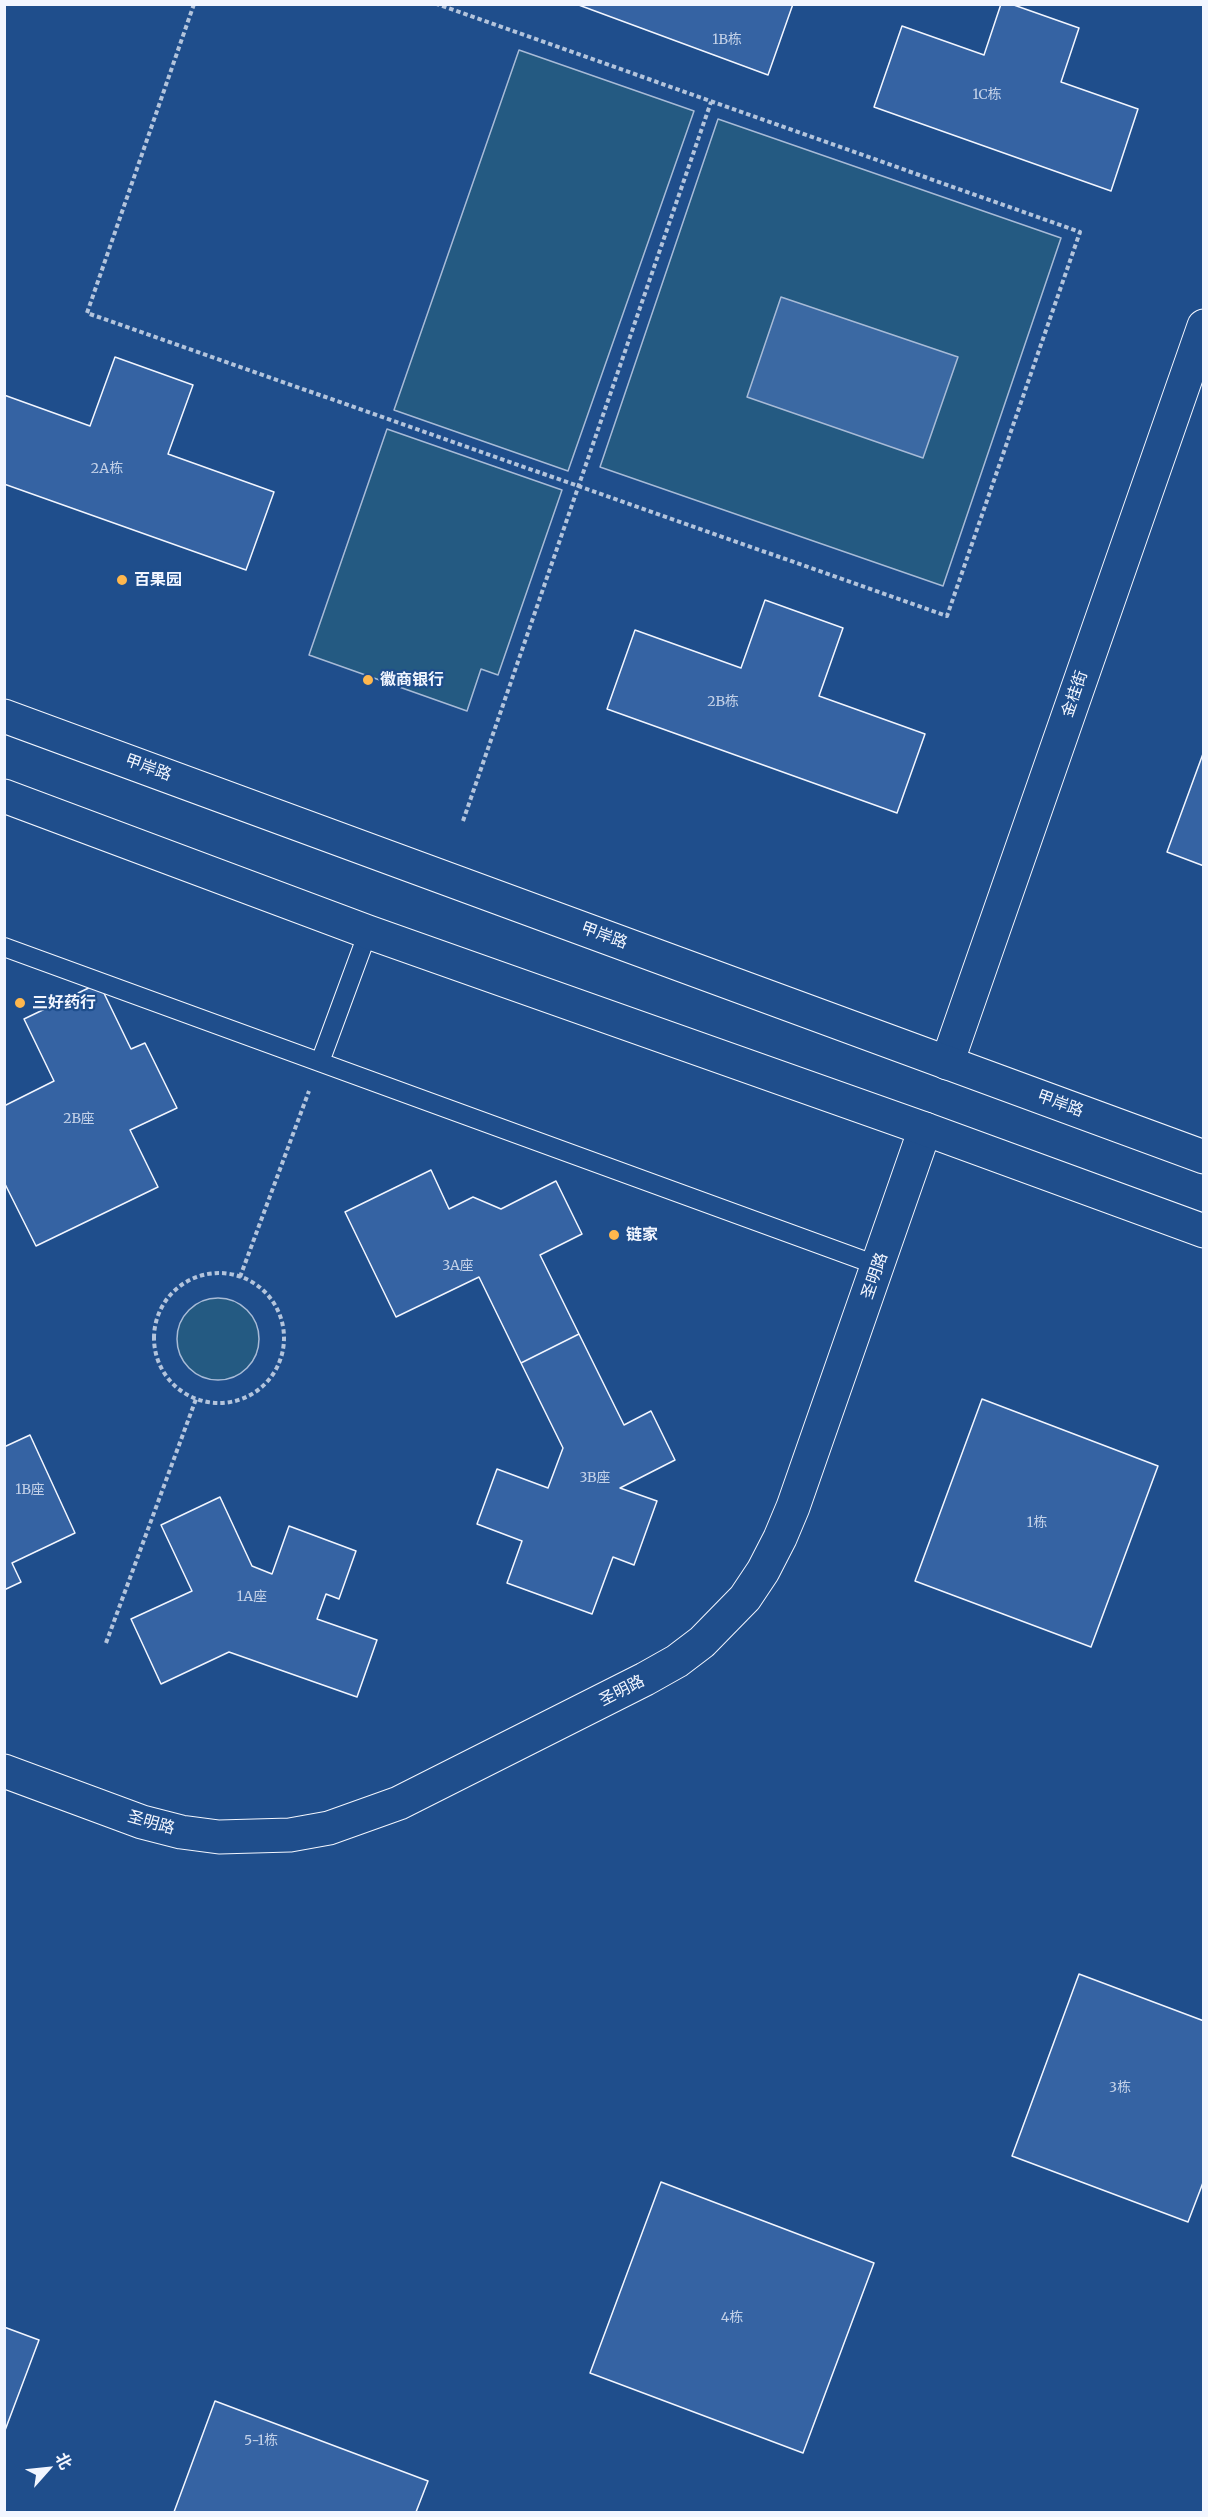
<!DOCTYPE html>
<html>
<head>
<meta charset="utf-8">
<style>
  body { margin:0 }
  #map { position:relative; width:1208px; height:2517px; overflow:hidden; background:#1f4e8c; font-family:Merriweather,"Noto Sans SC",serif }
  canvas { display:block }
  .frame { position:absolute; inset:0; border:6px solid #f2f6ff; pointer-events:none }
  .north { position:absolute; left:18px; top:2439px; width:60px; height:60px; -webkit-text-stroke:4px #1f4e8c; paint-order:stroke; rotate:63deg; font-size:16px; font-weight:700; line-height:24px; text-align:center; color:#f2f6ff }
  .north::after { content:''; display:block; margin:auto; width:21px; height:27px; background:#f2f6ff; clip-path:polygon(50% 0,100% 100%,50% 72%,0 100%) }
</style>
</head>
<body>
<div id="map">
<canvas width="1208" height="2517"></canvas>
<div class="frame"></div>
<div class="north">北</div>
</div>
<script>
const ctx = document.querySelector('canvas').getContext('2d');
ctx.lineJoin = 'round';
function fillPath(path, color) { ctx.fillStyle = color; ctx.fill(path, 'evenodd'); }
const shape = rows => new Path2D(rows.map(r => 'M' + r).join(''));
function stroke(path, color, width, dash) { ctx.strokeStyle = color; ctx.lineWidth = width; ctx.lineCap = dash ? 'butt' : 'round'; ctx.setLineDash(dash || []); ctx.stroke(path); }
function write(font, color, halo, rows, align = 'center') {
  ctx.font = font + ' Merriweather,"Noto Sans SC",serif'; ctx.lineWidth = 4.5; ctx.setLineDash([]); ctx.textBaseline = 'middle'; ctx.strokeStyle = halo; ctx.fillStyle = color; for (const [text, x, y, turn = 0] of rows) {
    ctx.save(); ctx.translate(x, y); ctx.rotate((+turn || 0) * Math.PI / 180); ctx.textAlign = isNaN(turn) ? turn : align; if (halo) ctx.strokeText(text, 0, 0); ctx.fillText(text, 0, 0); ctx.restore();
  }
}
const green = shape([
  [519,50,694,111,568,471,394,410,519,50],
  [718,119,1061,238,943,586,600,467,718,119],
  [387,429,562,490,498,675,481,669,467,711,309,655,387,429],
  '177 1339a41 41 0 1 1 82 0a41 41 0 1 1-82 0Z'
]);
fillPath(green, '#245a82');
stroke(green, '#a8bbd7', 1.5);
const water = shape([
  [781,297,958,357,923,458,747,397,781,297]
]);
fillPath(water, '#3b69a3');
stroke(water, '#a8bbd7', 1.5);
const building = shape([
  [576,4,793,4,768,75,576,4],
  [1001,4,1011,4,1079,28,1061,82,1138,109,1111,191,874,107,902,26,984,55,1001,4],
  [115,357,193,385,168,454,274,492,246,570,4,484,4,395,90,426,115,357],
  [765,600,843,628,819,696,925,734,897,813,607,709,635,630,741,668,765,600],
  [1204,751,1204,866,1167,852,1204,751],
  [99,983,131,1049,145,1043,177,1108,130,1130,158,1187,36,1246,4,1182,4,1106,54,1081,24,1019,99,983],
  [431,1170,449,1209,473,1197,501,1209,556,1181,582,1234,540,1255,579,1334,521,1363,479,1277,396,1317,345,1212,431,1170],
  [579,1334,624,1425,651,1411,675,1460,620,1488,657,1501,634,1565,613,1557,592,1614,507,1583,522,1541,477,1524,497,1469,548,1488,563,1448,521,1363,579,1334],
  [982,1399,1158,1466,1091,1647,915,1581,982,1399],
  [30,1435,75,1533,12,1563,21,1582,4,1590,4,1447,30,1435],
  [220,1497,252,1566,272,1574,289,1526,356,1551,339,1599,326,1594,317,1619,377,1640,357,1697,229,1652,161,1684,131,1619,192,1591,161,1525,220,1497],
  [1079,1974,1204,2021,1204,2180,1188,2222,1012,2156,1079,1974],
  [661,2182,874,2263,803,2453,590,2373,661,2182],
  [4,2327,39,2340,4,2433,4,2327],
  [215,2401,428,2481,416,2512,174,2512,215,2401]
]);
fillPath(building, '#3563a3');
stroke(building, '#f2f6ff', 1.5);
const service = shape([
  [4,947,879,1266],
  [320,1062,368,932]
]);
const minor = shape([
  [4,1771,142,1822,181,1832,219,1837,290,1835,329,1828,399,1803,645,1679,677,1661,702,1642,745,1598,763,1571,780,1538,793,1507,925,1129]
]);
const tertiary = shape([
  [947,1063,1204,326]
]);
const secondary = shape([
  [4,716,1204,1157],
  [4,796,368,932,925,1129,1204,1231]
]);
stroke(service, '#f2f6ff', 20);
stroke(minor, '#f2f6ff', 35);
stroke(tertiary, '#f2f6ff', 35);
stroke(secondary, '#f2f6ff', 35);
stroke(shape([
  [194,4,87,313,947,616,1080,232,437,4],
  [463,821,711,102],
  '154 1338a65 65 0 1 1 130 0a65 65 0 1 1-130 0Z',
  [240,1277,309,1091],
  [106,1643,196,1399]
]), '#b3c4dc', 4, [4.5, 3]);
stroke(service, '#1f4e8c', 18);
stroke(minor, '#1f4e8c', 33);
stroke(tertiary, '#1f4e8c', 33);
stroke(secondary, '#1f4e8c', 33);
for (const [x, y, r, color] of [
  [122,580,6,"#ffb74d"],
  [368,680,6,"#ffb74d"],
  [20,1003,6,"#ffb74d"],
  [614,1235,6,"#ffb74d"]
]) { const dot = new Path2D(); dot.arc(x, y, r, 0, 2 * Math.PI); ctx.fillStyle = color; ctx.fill(dot); stroke(dot, '#1f4e8c', 2); }
write('14px', '#c3d1e8', null, [
  ["1B栋",727,40],
  ["1C栋",987,95],
  ["2A栋",107,469],
  ["2B栋",723,702],
  ["2B座",79,1119],
  ["3A座",458,1266],
  ["3B座",595,1478],
  ["1B座",30,1490],
  ["1栋",1037,1523],
  ["1A座",252,1597],
  ["3栋",1120,2088],
  ["4栋",732,2318],
  ["5-1栋",261,2441]
]);
write('bold 16px', '#f2f6ff', '#1f4e8c', [
  ["百果园",134,580],
  ["徽商银行",380,680],
  ["三好药行",32,1003],
  ["链家",626,1235]
], 'left');
write('16px', '#f2f6ff', '#1f4e8c', [
  ["金桂街",1075,694,-71],
  ["甲岸路",148,768,20],
  ["甲岸路",604,936,20],
  ["甲岸路",1060,1104,20],
  ["圣明路",875,1276,-71],
  ["圣明路",622,1691,-27],
  ["圣明路",151,1823,16]
]);
</script>
</body>
</html>
